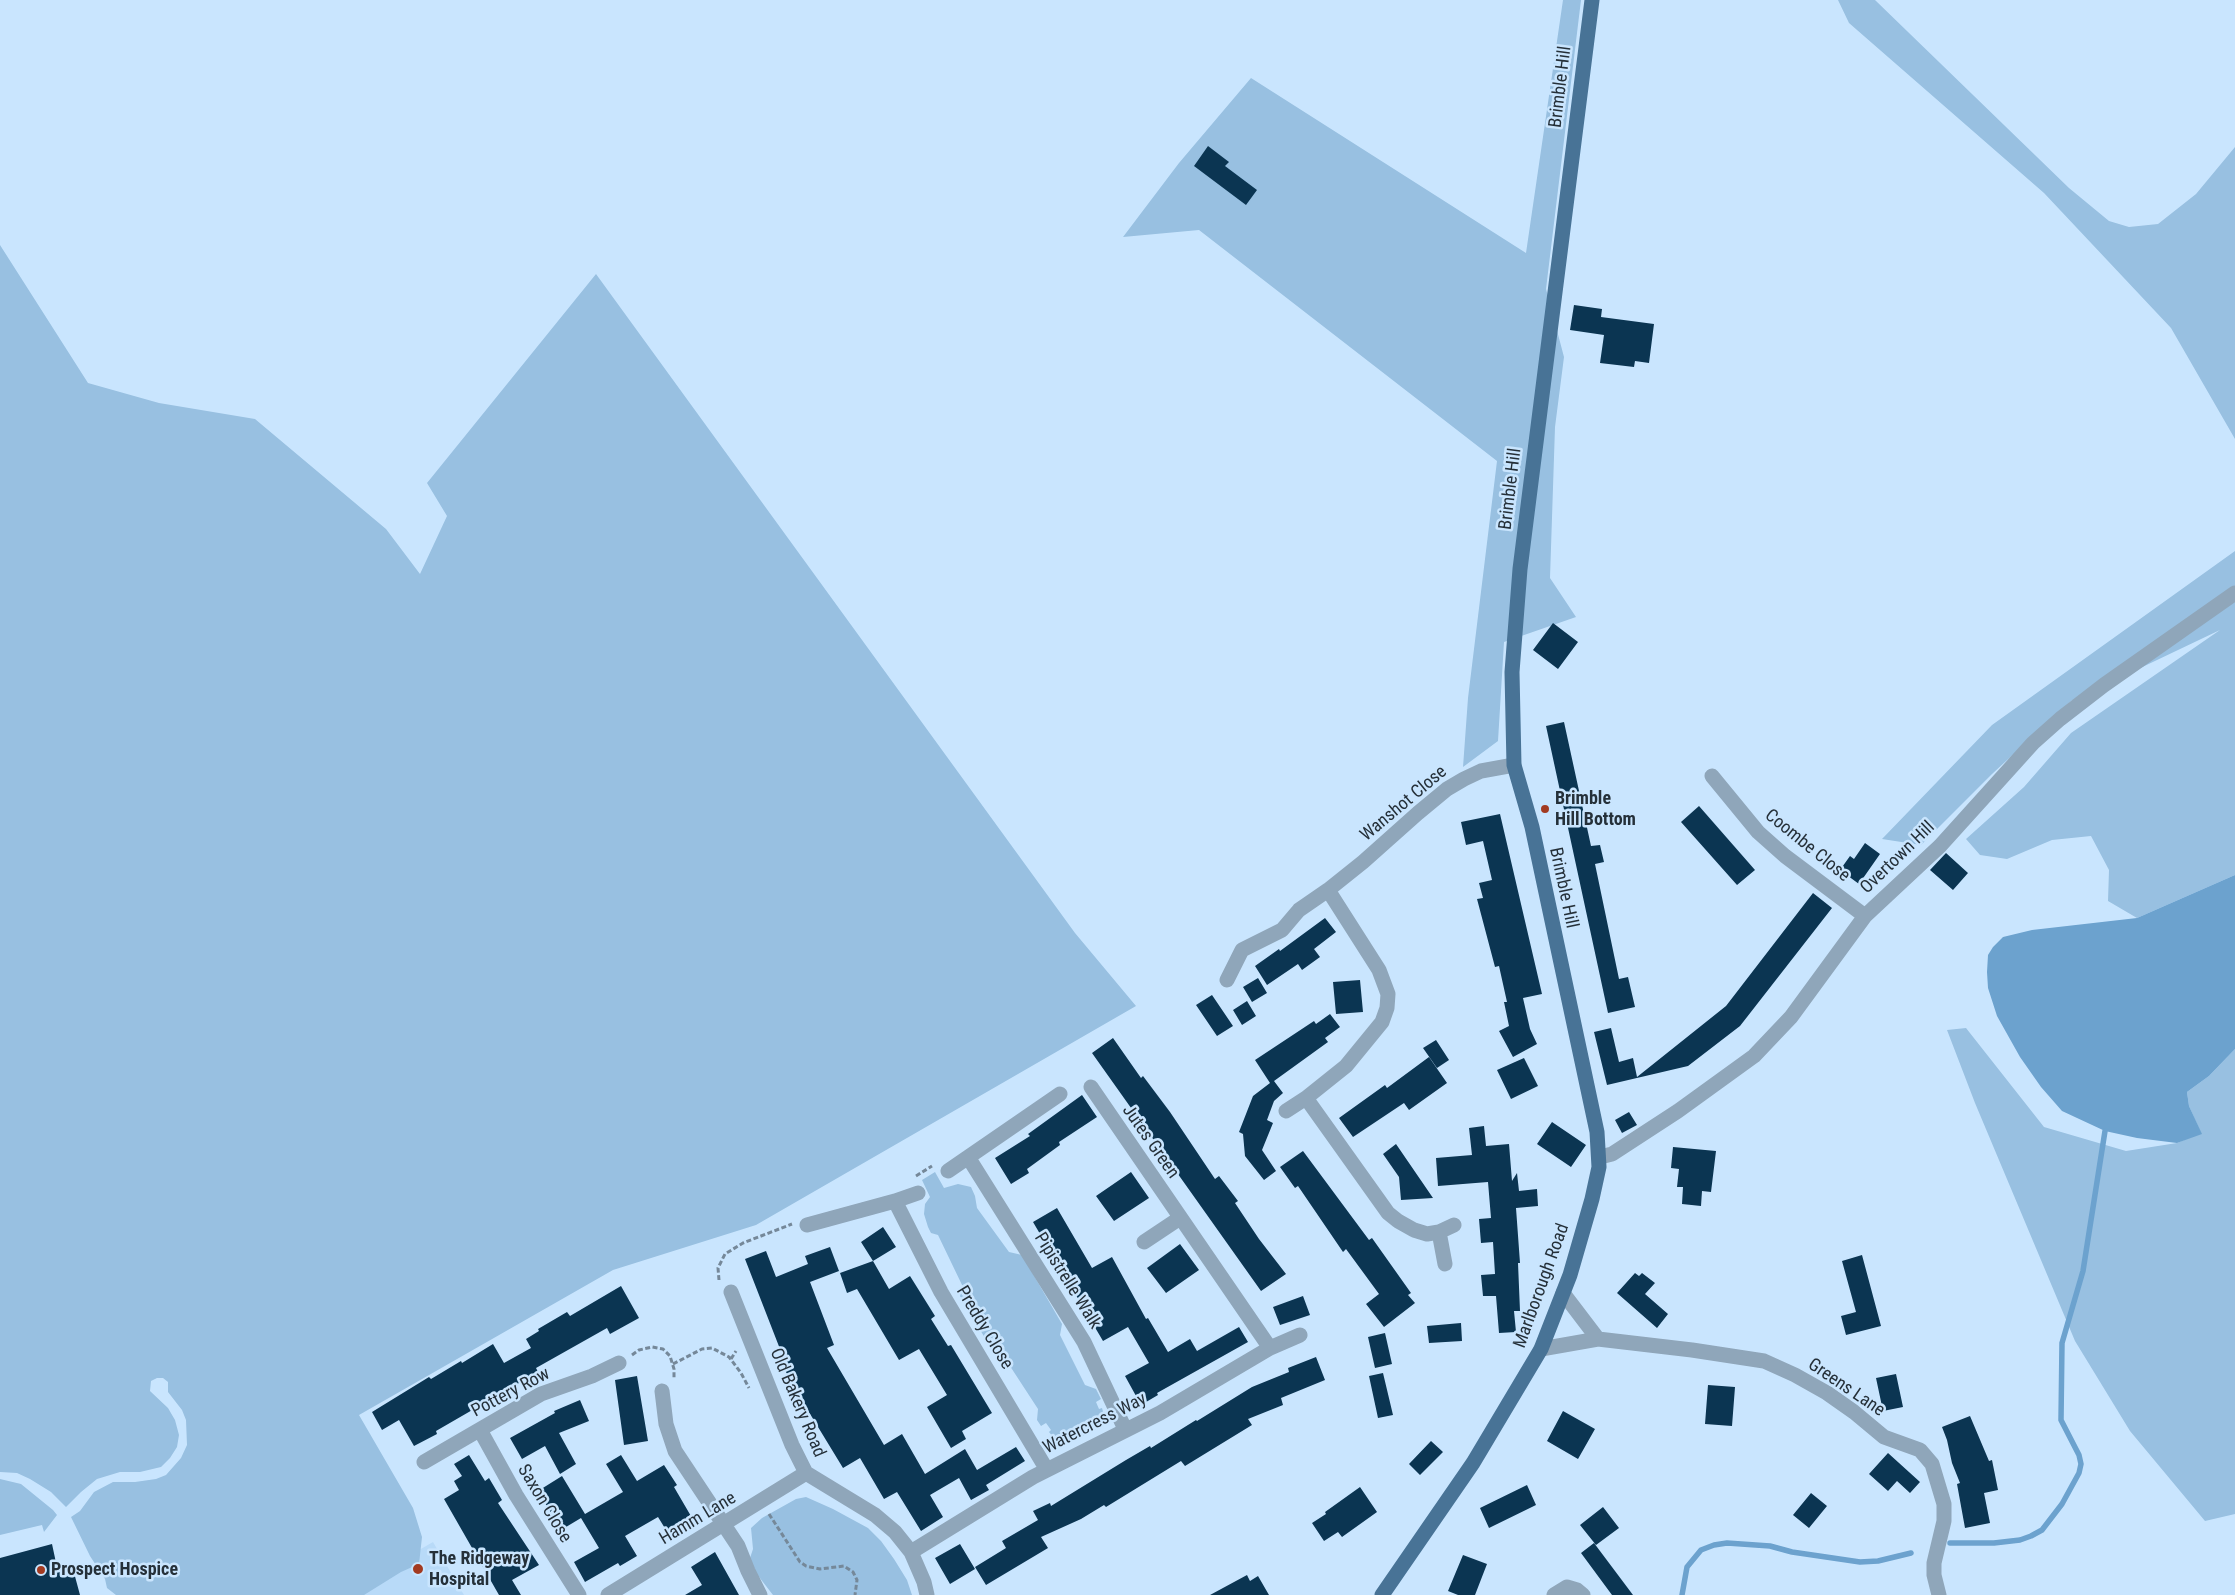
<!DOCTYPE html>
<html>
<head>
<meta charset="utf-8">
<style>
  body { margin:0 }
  canvas { display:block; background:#c9e5fe }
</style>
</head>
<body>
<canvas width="2235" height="1595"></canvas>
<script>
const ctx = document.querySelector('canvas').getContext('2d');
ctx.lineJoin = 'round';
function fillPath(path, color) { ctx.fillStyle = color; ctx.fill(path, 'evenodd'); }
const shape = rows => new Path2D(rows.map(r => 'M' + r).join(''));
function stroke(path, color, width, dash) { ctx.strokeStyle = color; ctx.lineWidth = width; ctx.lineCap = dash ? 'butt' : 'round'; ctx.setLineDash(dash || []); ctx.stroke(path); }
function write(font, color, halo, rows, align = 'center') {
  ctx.font = font + ' "Roboto Condensed",sans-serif'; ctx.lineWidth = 5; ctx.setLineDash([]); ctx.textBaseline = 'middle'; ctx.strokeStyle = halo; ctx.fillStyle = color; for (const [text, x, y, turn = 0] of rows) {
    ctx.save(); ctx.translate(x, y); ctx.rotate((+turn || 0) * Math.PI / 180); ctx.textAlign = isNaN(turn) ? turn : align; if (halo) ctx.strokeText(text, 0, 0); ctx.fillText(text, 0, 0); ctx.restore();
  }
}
fillPath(shape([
  [433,1542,464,1595,341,1595]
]), '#b8daf8');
fillPath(shape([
  [1563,0,1581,0,1546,289,1564,357,1555,427,1550,578,1576,617,1504,642,1498,741,1463,767,1468,698,1497,461,1199,230,1123,237,1179,163,1251,78,1526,253],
  [1838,0,1875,0,2069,188,2109,221,2129,227,2158,224,2196,194,2235,147,2235,439,2171,328,2044,193,1849,23],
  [0,245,88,383,159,403,255,419,386,529,420,574,447,516,427,483,596,274,1075,933,1136,1006,756,1225,613,1270,359,1415,413,1508,422,1537,419,1564,401,1572,364,1595,116,1595,107,1588,105,1579,90,1556,71,1517,80,1511,94,1492,113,1482,135,1482,156,1479,166,1475,181,1458,187,1445,186,1420,182,1410,168,1392,168,1382,163,1378,157,1378,151,1381,150,1391,168,1408,175,1420,179,1435,177,1447,170,1458,161,1467,140,1472,120,1472,97,1479,81,1492,66,1507,51,1492,30,1479,17,1473,0,1472],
  [2235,551,2235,875,2137,918,2108,901,2109,870,2091,836,2052,840,2007,859,1980,855,1966,839,2024,787,2071,733,2220,630,2071,701,1992,774,1921,845,1882,839,1992,725],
  [1966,1028,2044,1127,2126,1151,2177,1143,2201,1133,2189,1106,2187,1092,2209,1076,2235,1049,2235,1514,2205,1521,2130,1431,2075,1341,1975,1103,1947,1030],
  [935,1172,944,1188,958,1184,971,1187,975,1196,977,1208,1009,1252,1022,1255,1062,1324,1060,1335,1085,1385,1096,1389,1101,1399,1096,1402,1099,1409,1102,1408,1105,1419,1102,1426,1066,1445,1058,1443,1049,1432,1051,1430,1046,1423,1041,1426,1037,1420,1038,1409,1008,1363,998,1360,960,1296,963,1287,938,1235,931,1233,928,1227,924,1214,925,1204,930,1197,922,1180],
  [0,1479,21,1484,53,1510,57,1515,44,1532,42,1525,0,1535],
  [806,1497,833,1509,868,1528,881,1541,894,1559,907,1580,912,1595,773,1595,756,1573,750,1558,753,1549,751,1528,762,1518,796,1499]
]), '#98c0e1');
fillPath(shape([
  [2235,875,2235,1049,2209,1076,2187,1092,2189,1106,2202,1134,2177,1143,2137,1138,2105,1131,2062,1111,2041,1087,2020,1057,1997,1016,1988,988,1987,972,1988,955,1993,947,2003,937,2032,930,2137,918]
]), '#6ca2ce');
stroke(shape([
  [1950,1543,1994,1543,2020,1540,2031,1536,2042,1530,2062,1504,2079,1473,2081,1464,2079,1455,2061,1420,2062,1343,2083,1271,2105,1131],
  [1682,1595,1687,1567,1701,1550,1714,1545,1727,1543,1770,1546,1792,1552,1860,1562,1878,1561,1911,1553]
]), '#6ca2ce', 5.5);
fillPath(shape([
  [1208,146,1229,162,1225,166,1257,190,1246,205,1194,166],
  [1574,305,1602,309,1601,317,1654,324,1649,363,1635,361,1634,367,1600,363,1604,335,1570,330],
  [1553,623,1578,642,1558,669,1533,650],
  [1564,722,1591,846,1600,845,1604,862,1595,864,1619,979,1628,977,1635,1007,1608,1013,1546,726],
  [1699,806,1755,870,1737,885,1681,822],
  [1500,814,1542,994,1523,998,1530,1029,1537,1044,1513,1057,1499,1031,1509,1026,1504,1002,1507,1002,1499,966,1495,967,1477,899,1483,898,1479,883,1492,880,1483,841,1466,845,1461,822],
  [1865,843,1880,854,1859,884,1840,870,1850,856,1854,859],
  [1946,853,1968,873,1953,890,1930,870],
  [1813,893,1832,908,1740,1026,1688,1066,1607,1085,1594,1032,1611,1028,1619,1062,1633,1058,1637,1077,1726,1006],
  [1325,918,1336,932,1314,949,1320,957,1302,970,1298,964,1267,985,1255,966,1279,949,1280,951],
  [1258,978,1267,993,1252,1002,1243,987],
  [1360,980,1363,1012,1336,1014,1333,982],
  [1212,995,1233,1026,1217,1036,1196,1005],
  [1247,1001,1256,1016,1242,1025,1233,1010],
  [1330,1014,1340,1027,1325,1038,1328,1042,1274,1081,1283,1093,1274,1101,1267,1120,1273,1123,1262,1150,1276,1171,1264,1180,1245,1156,1243,1134,1239,1132,1253,1096,1270,1083,1255,1060,1314,1021,1316,1024],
  [1113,1038,1141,1078,1143,1076,1170,1112,1215,1179,1219,1176,1238,1201,1235,1203,1259,1239,1286,1274,1261,1291,1092,1053],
  [1436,1040,1449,1060,1437,1068,1423,1048],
  [1429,1057,1447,1083,1409,1110,1404,1103,1353,1137,1339,1118,1385,1085,1387,1088],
  [1524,1058,1538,1086,1511,1099,1497,1070],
  [1082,1095,1097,1117,1059,1142,1060,1145,1027,1169,1029,1173,1011,1184,995,1158,1030,1136,1028,1134],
  [1629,1112,1637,1125,1622,1133,1615,1120],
  [1552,1122,1586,1145,1571,1167,1537,1144],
  [1484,1126,1486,1146,1509,1144,1512,1181,1517,1173,1519,1191,1537,1189,1538,1206,1516,1208,1520,1263,1518,1263,1520,1311,1514,1311,1516,1332,1499,1333,1496,1296,1483,1296,1481,1275,1495,1274,1493,1242,1481,1243,1479,1219,1491,1218,1488,1182,1438,1186,1436,1158,1472,1155,1469,1128],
  [1396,1144,1433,1198,1401,1200,1399,1177,1383,1154],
  [1673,1147,1716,1151,1711,1192,1702,1191,1701,1206,1682,1204,1683,1187,1677,1187,1679,1169,1671,1168],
  [1303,1151,1369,1240,1372,1238,1411,1293,1408,1295,1415,1303,1384,1327,1366,1304,1379,1294,1346,1249,1343,1252,1298,1186,1295,1188,1280,1167],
  [1131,1172,1149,1198,1114,1221,1096,1196],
  [1057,1208,1092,1268,1112,1257,1146,1319,1148,1318,1168,1352,1190,1339,1197,1351,1239,1327,1248,1342,1157,1393,1158,1395,1141,1405,1125,1376,1149,1363,1128,1327,1103,1341,1033,1222],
  [883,1227,896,1247,873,1261,861,1242],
  [1180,1244,1199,1270,1166,1293,1147,1268],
  [830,1247,839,1271,810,1282,834,1345,827,1348,884,1445,902,1434,925,1474,965,1449,977,1470,1016,1447,1025,1461,986,1485,989,1490,971,1500,959,1478,930,1495,943,1517,921,1531,897,1492,884,1499,860,1458,843,1468,790,1381,791,1380,784,1369,787,1367,745,1259,766,1251,776,1277,808,1264,805,1256],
  [1862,1255,1881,1326,1846,1335,1841,1316,1856,1312,1842,1261],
  [873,1261,889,1289,910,1276,935,1316,931,1319,948,1346,951,1345,992,1413,962,1431,966,1439,951,1448,927,1407,947,1395,919,1349,899,1360,857,1289,847,1293,840,1273],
  [1635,1273,1639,1276,1642,1273,1655,1283,1645,1294,1668,1314,1657,1328,1617,1293],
  [621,1286,639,1318,610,1334,607,1328,536,1368,538,1372,436,1431,437,1434,414,1446,399,1420,382,1430,372,1412,429,1377,431,1379,461,1361,462,1363,493,1344,504,1363,531,1348,526,1339,539,1331,538,1329,567,1312,570,1316],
  [1303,1296,1310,1315,1280,1325,1273,1307],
  [1461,1323,1462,1341,1429,1343,1427,1326],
  [1385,1333,1392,1364,1375,1368,1368,1337],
  [1316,1357,1325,1380,1281,1398,1283,1405,1248,1419,1252,1425,1185,1466,1181,1461,1106,1507,1104,1505,1081,1519,1041,1537,1048,1548,986,1585,975,1567,1006,1548,1002,1541,1038,1520,1033,1511,1050,1503,1051,1506,1126,1460,1150,1446,1151,1448,1196,1420,1197,1421,1252,1387,1289,1372,1288,1368],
  [1383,1373,1393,1415,1378,1418,1369,1376],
  [1896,1374,1903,1407,1883,1411,1876,1378],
  [637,1376,648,1441,624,1445,615,1380],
  [1708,1385,1735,1387,1732,1426,1705,1424],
  [580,1400,589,1421,559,1433,576,1464,560,1474,545,1446,522,1459,510,1438,555,1413,554,1411],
  [1563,1411,1595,1429,1578,1459,1547,1441],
  [1970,1416,1989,1461,1992,1460,1998,1490,1984,1493,1990,1523,1965,1528,1957,1484,1960,1483,1952,1463,1947,1440,1942,1427],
  [1431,1441,1443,1452,1420,1475,1409,1464],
  [1888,1453,1920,1482,1910,1493,1897,1481,1888,1491,1869,1474],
  [469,1455,485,1481,489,1478,502,1500,498,1503,539,1565,512,1580,521,1595,499,1595,444,1499,459,1490,454,1481,462,1476,454,1464],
  [621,1455,637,1481,664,1465,677,1485,674,1487,695,1523,671,1538,658,1517,625,1536,637,1556,620,1566,618,1563,585,1582,574,1562,599,1548,581,1518,561,1530,538,1491,562,1476,585,1514,623,1492,606,1464],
  [1527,1485,1536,1505,1489,1528,1480,1508],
  [1360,1487,1377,1512,1342,1537,1338,1532,1324,1541,1312,1523,1326,1514,1325,1512],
  [1811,1493,1827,1506,1809,1528,1793,1515],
  [1603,1507,1619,1528,1596,1545,1580,1525],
  [1594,1543,1633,1595,1612,1595,1581,1553],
  [52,1544,58,1572,73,1569,80,1595,0,1595,0,1558],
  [960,1544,975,1569,950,1584,935,1558],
  [715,1552,739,1595,685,1595,702,1585,691,1567],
  [1463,1555,1487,1564,1475,1595,1458,1595,1448,1591],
  [1247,1575,1250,1581,1258,1576,1269,1595,1210,1595]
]), '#0b3552');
stroke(shape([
  [916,1176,932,1166],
  [719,1280,718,1268,725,1254,743,1243,792,1224],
  [632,1355,639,1350,652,1347,663,1349,670,1356,674,1369,674,1378],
  [731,1359,736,1351],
  [673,1364,702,1349,712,1348,729,1357,741,1373,749,1388],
  [769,1514,800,1562,806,1566,820,1569,844,1566,853,1572,857,1580,855,1595]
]), '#758899', 3, [5, 2.5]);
stroke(shape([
  [1712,776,1758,832,1785,856,1865,916],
  [1227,980,1242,950,1282,930,1299,910,1328,890],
  [1091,1087,1270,1348],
  [1286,1111,1306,1098],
  [968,1157,1084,1342,1125,1429],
  [1600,1157,1612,1154,1678,1111,1754,1056,1791,1017,1865,916,1940,846,2033,743,2060,719,2104,685,2235,593],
  [948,1171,1060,1094],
  [895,1201,941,1292,1047,1470],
  [807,1225,895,1201,918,1193],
  [1454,1225,1439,1232,1427,1234,1414,1230,1398,1221,1388,1213,1306,1098,1346,1066,1382,1022,1387,1008,1388,994,1379,970,1328,890,1363,862,1418,813,1447,789,1464,779,1481,771,1514,765],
  [1439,1232,1445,1264],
  [1144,1242,1180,1218],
  [731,1292,792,1445,806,1473,875,1515,895,1532,911,1552,924,1582,927,1595],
  [1563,1293,1598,1339,1692,1350,1764,1361,1795,1375,1827,1393,1854,1412,1884,1437,1920,1450,1932,1464,1944,1504,1944,1521,1934,1563,1934,1575,1939,1595],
  [1541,1349,1598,1339],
  [662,1391,666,1424,675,1451,738,1546,748,1571,760,1595],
  [480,1430,516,1495,579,1595],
  [424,1462,541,1394,592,1376,619,1363],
  [911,1552,1033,1477,1160,1413,1270,1348,1300,1335],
  [608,1595,806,1473],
  [1554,1595,1567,1587,1577,1590,1583,1595]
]), '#8fa6ba', 15);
stroke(shape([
  [1382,1595,1473,1463,1541,1349,1570,1275,1592,1199,1599,1167,1597,1132,1532,827,1514,765,1512,672,1520,569,1592,0]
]), '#487396', 15);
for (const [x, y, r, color] of [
  [1545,809,5,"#a23a21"],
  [418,1569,6,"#a23a21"],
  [41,1570,5,"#a23a21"]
]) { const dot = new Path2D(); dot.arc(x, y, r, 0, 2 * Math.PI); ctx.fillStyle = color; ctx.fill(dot); stroke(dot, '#c9e5fe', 2); }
write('18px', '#253039', '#c9e5fe', [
  ["Brimble Hill",1561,87,-83],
  ["Brimble Hill",1511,489,-83],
  ["Wanshot Close",1404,804,-40],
  ["Coombe Close",1807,846,39],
  ["Overtown Hill",1898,858,-44],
  ["Brimble Hill",1563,888,78],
  ["Jutes Green",1150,1142,55],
  ["Pipistrelle Walk",1067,1281,58],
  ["Marlborough Road",1542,1286,-70],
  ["Preddy Close",984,1328,59],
  ["Greens Lane",1846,1388,34],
  ["Pottery Row",511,1393,-28],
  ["Old Bakery Road",797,1403,67],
  ["Watercress Way",1095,1424,-27],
  ["Saxon Close",544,1504,59],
  ["Hamm Lane",698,1519,-31]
]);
write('bold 18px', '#253039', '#c9e5fe', [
  ["Brimble",1555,799],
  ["Hill Bottom",1555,820],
  ["The Ridgeway",429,1559],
  ["Hospital",429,1580],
  ["Prospect Hospice",51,1570]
], 'left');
</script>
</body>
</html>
